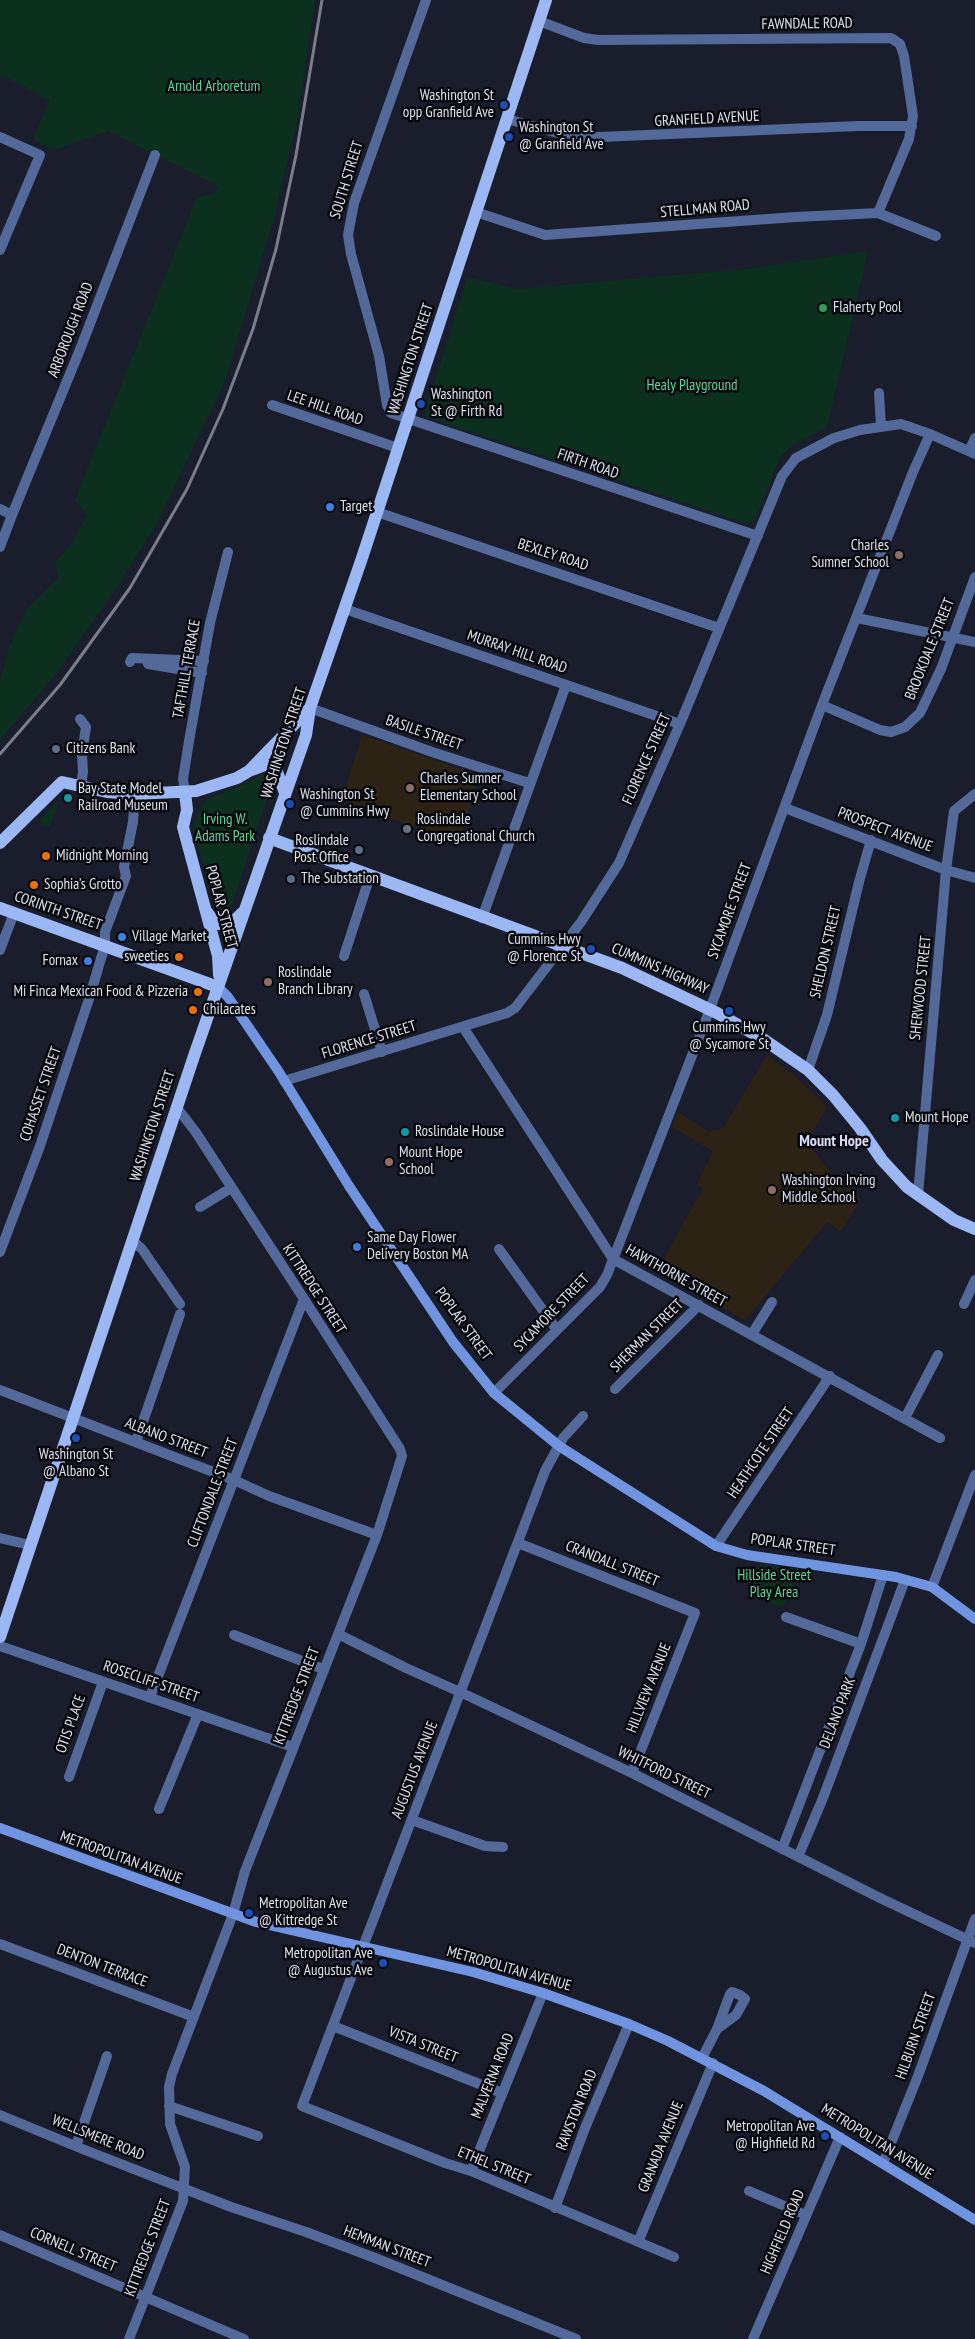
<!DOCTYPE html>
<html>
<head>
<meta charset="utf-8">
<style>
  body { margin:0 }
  canvas { display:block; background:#1a1d2b }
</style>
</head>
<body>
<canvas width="975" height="2339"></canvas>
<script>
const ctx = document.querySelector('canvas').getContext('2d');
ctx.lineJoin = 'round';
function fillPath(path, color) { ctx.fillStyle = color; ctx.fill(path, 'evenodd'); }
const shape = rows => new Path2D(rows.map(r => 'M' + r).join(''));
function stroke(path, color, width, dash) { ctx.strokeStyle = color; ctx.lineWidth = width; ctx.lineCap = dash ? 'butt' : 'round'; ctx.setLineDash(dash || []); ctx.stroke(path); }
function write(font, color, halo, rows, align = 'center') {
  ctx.font = font + ' "PT Sans Narrow",sans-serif'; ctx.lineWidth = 5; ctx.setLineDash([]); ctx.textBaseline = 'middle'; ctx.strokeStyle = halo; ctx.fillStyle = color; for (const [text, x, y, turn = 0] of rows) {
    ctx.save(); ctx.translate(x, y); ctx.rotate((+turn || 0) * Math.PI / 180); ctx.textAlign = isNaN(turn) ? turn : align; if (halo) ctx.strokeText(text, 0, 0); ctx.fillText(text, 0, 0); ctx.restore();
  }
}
fillPath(shape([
  [362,735,479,776,462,832,455,830,450,840,342,800],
  [767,1055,795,1076,827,1107,807,1142,845,1193,849,1186,860,1200,841,1231,827,1222,745,1320,657,1271,703,1188,697,1184,713,1151,672,1127,678,1112,709,1132,724,1127]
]), '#2d2314');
fillPath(shape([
  [0,0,315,0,297,121,274,218,225,381,156,525,117,587,59,670,0,740,0,682,9,648,26,610,59,577,55,565,57,560,71,545,87,515,75,500,197,197,214,194,218,186,108,131,54,150,33,139,50,100,0,74],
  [868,251,827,427,796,443,780,457,754,521,745,523,424,416,468,277,517,289,747,269],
  [262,775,268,775,273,780,229,913,226,917,222,918,218,914,193,829,194,825,202,805,210,798,246,784],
  [59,801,50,826,47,827,39,823,40,820],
  [761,1565,801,1570,783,1607,749,1596]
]), '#0b301e');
stroke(shape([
  [426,0,354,203,348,235,351,254,379,356,387,405,391,413,758,536],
  [539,21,584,38,598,40,891,38,900,44,904,56,913,116,909,139,878,213],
  [507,119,576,138,858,126,912,126],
  [0,137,40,155,0,250],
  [476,212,545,235,796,217,878,213,936,236],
  [879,393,881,426],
  [272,405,398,448],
  [969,451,975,438],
  [0,509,12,515,0,547],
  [377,512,719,628],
  [12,515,81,347,155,155],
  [345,609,680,724],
  [857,618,975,642],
  [130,662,132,658,204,661],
  [148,664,202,673],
  [822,705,880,730,891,732,905,727,920,713,941,669,975,577],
  [310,708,432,752,529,783],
  [80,719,86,727,82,754,83,772,81,785],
  [185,792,183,779,189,741,210,623,228,552],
  [785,808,946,870,975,878],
  [482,918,566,685],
  [0,950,14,913],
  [344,956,370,876],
  [364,994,382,1052],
  [463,1027,613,1259,940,1438],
  [808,1070,827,1015,859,882,871,840],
  [284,1081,507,1013,515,1008,581,922,619,863,680,724,782,476,796,458,834,438,860,430,901,424,930,434,975,454],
  [918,1195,946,870,954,811,975,794],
  [200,1207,231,1188],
  [133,1241,142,1249,180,1304],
  [499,1249,557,1330],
  [0,1252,40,1146,89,999,105,945,105,932,126,876,124,867,133,822,135,794],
  [964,1304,975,1280],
  [752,1334,772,1302],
  [615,1389,699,1305],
  [0,1390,234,1480,269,1496,377,1535],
  [494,1393,600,1287,607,1275,710,1009,822,705,913,472,930,434],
  [583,1416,563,1438,545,1471,302,2106,445,2163,471,2171,674,2257],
  [905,1418,938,1355],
  [136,1442,180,1314],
  [0,1538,30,1545],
  [518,1543,695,1613,632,1773],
  [716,1546,830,1376],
  [932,1587,975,1475],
  [786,1617,861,1644],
  [338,1634,406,1668,460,1692,632,1773,882,1899,975,1943],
  [234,1635,323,1669],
  [0,1646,293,1747],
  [150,1697,304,1299],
  [69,1777,103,1682],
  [159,1809,198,1714],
  [412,1820,485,1846,503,1847],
  [782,1849,861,1644,883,1575],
  [798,1857,823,1798,905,1580],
  [0,1944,194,2017],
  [333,2026,502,2093],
  [702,2058,717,2029,730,1994,732,1992,740,1995,745,1999,736,2015,717,2029],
  [169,2106,258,2136],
  [0,2115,85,2150,231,2207,306,2232,375,2258,576,2339],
  [76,2146,107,2056],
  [883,2163,918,2076,975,1919],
  [471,2171,543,1993],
  [749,2191,806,2215],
  [555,2208,585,2128,629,2024],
  [0,2235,244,2339],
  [638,2242,713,2063],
  [129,2339,183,2201,185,2167,170,2124,169,2087,172,2074,233,1914,245,1871,377,1535,402,1456,400,1449,304,1299,195,1131,177,1108],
  [753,2339,840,2137]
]), '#536999', 10);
stroke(shape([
  [218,987,228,997,279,1072,349,1186,453,1342,494,1393,559,1446,716,1546,747,1555,896,1577,932,1587,975,1619],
  [0,1828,256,1922,473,1972,543,1993,629,2024,668,2041,764,2091,975,2220]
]), '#7194e1', 10);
stroke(shape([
  [252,770,265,765,276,769,285,793],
  [185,792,187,810,183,827,218,956,219,975],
  [269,838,622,968,717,1013,763,1039,808,1070,833,1095,860,1128,882,1160,907,1187,954,1220,975,1229],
  [0,843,62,782,107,792,135,794,196,791,237,778,249,771,310,708],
  [0,908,218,987],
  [207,912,215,923,225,925,234,921,242,913],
  [0,1637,195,1053,306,735,310,708,361,561,546,0]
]), '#9bb7f4', 12);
stroke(shape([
  [0,754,60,685,130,588,187,489,223,409,253,329,276,249,296,155,322,0]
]), '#7a7d89', 3);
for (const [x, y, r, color] of [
  [504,105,5,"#1a4fb4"],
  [509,137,5,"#1a4fb4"],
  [823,308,5,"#2e9e5b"],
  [421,404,5,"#1a4fb4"],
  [330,507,5,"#3f7fe0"],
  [899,555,5,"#8d6e63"],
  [56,749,5,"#5c6f8a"],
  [410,788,5,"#8d6e63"],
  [68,798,5,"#0f9aa8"],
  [290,804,5,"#1a4fb4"],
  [407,829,5,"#6b7280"],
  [359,850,5,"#5c6f8a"],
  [46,856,5,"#e8710a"],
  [291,879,5,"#5c6f8a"],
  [34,885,5,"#e8710a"],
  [122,937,5,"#3f7fe0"],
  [591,949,5,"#1a4fb4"],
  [179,957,5,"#e8710a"],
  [88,961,5,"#3f7fe0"],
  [268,982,5,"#8d6e63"],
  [198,992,5,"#e8710a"],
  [193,1010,5,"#e8710a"],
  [729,1011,5,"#1a4fb4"],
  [895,1118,5,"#0f9aa8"],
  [405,1132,5,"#0f9aa8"],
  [389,1162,5,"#8d6e63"],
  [772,1190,5,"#8d6e63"],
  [357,1247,5,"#3f7fe0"],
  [76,1438,5,"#1a4fb4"],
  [249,1913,5,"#1a4fb4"],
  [383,1963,5,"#1a4fb4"],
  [825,2136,5,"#1a4fb4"]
]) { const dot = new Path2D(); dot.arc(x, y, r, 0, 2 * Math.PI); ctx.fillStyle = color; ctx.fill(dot); stroke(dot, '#07080e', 2); }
write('15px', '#dee0ea', '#07080e', [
  ["FAWNDALE ROAD",807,24,-1],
  ["GRANFIELD AVENUE",707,119,-3],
  ["SOUTH STREET",347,180,-73],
  ["STELLMAN ROAD",705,209,-5],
  ["ARBOROUGH ROAD",71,330,-69],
  ["WASHINGTON STREET",411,359,-72],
  ["LEE HILL ROAD",325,408,19],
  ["FIRTH ROAD",588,464,19],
  ["BEXLEY ROAD",553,555,18],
  ["BROOKDALE STREET",930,649,-68],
  ["MURRAY HILL ROAD",517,652,19],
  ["TAFTHILL TERRACE",187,669,-80],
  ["BASILE STREET",424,733,19],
  ["WASHINGTON STREET",284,743,-72],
  ["FLORENCE STREET",647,759,-66],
  ["PROSPECT AVENUE",885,830,21],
  ["POPLAR STREET",221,907,75],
  ["CORINTH STREET",58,911,19],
  ["SYCAMORE STREET",730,911,-70],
  ["SHELDON STREET",826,952,-77],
  ["CUMMINS HIGHWAY",660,969,24],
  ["SHERWOOD STREET",921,988,-84],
  ["FLORENCE STREET",369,1040,-17],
  ["COHASSET STREET",41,1094,-71],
  ["WASHINGTON STREET",153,1126,-72],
  ["HAWTHORNE STREET",676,1276,29],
  ["KITTREDGE STREET",314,1289,57],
  ["SYCAMORE STREET",552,1313,-46],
  ["POPLAR STREET",463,1324,54],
  ["SHERMAN STREET",647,1336,-45],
  ["ALBANO STREET",166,1438,21],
  ["HEATHCOTE STREET",761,1453,-56],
  ["CLIFTONDALE STREET",213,1493,-69],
  ["POPLAR STREET",793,1545,8],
  ["CRANDALL STREET",612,1564,22],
  ["ROSECLIFF STREET",151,1682,19],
  ["HILLVIEW AVENUE",649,1688,-68],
  ["KITTREDGE STREET",297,1696,-69],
  ["DELANO PARK",838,1713,-69],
  ["OTIS PLACE",71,1724,-70],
  ["AUGUSTUS AVENUE",415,1770,-69],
  ["WHITFORD STREET",664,1773,26],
  ["METROPOLITAN AVENUE",121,1858,20],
  ["DENTON TERRACE",102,1966,21],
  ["METROPOLITAN AVENUE",509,1969,16],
  ["HILBURN STREET",916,2036,-70],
  ["VISTA STREET",423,2045,22],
  ["MALVERNA ROAD",493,2076,-68],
  ["RAWSTON ROAD",577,2110,-68],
  ["WELLSMERE ROAD",98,2138,22],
  ["METROPOLITAN AVENUE",877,2142,32],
  ["GRANADA AVENUE",661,2147,-68],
  ["ETHEL STREET",494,2166,22],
  ["HIGHFIELD ROAD",783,2232,-67],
  ["HEMMAN STREET",387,2247,21],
  ["KITTREDGE STREET",148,2248,-69],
  ["CORNELL STREET",73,2250,23]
]);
write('15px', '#55db99', '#07080e', [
  ["Arnold Arboretum",214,87],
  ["Healy Playground",692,386],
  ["Irving W.",225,820],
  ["Adams Park",225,837],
  ["Hillside Street",774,1576],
  ["Play Area",774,1593]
]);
write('15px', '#dee0ea', '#07080e', [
  ["Washington St",494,96,"right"],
  ["opp Granfield Ave",494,113,"right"],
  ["Washington St",519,128],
  ["@ Granfield Ave",519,145],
  ["Flaherty Pool",833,308],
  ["Washington",431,395],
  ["St @ Firth Rd",431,412],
  ["Target",340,507],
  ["Charles",889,546,"right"],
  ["Sumner School",889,563,"right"],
  ["Citizens Bank",66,749],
  ["Charles Sumner",420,779],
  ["Elementary School",420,796],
  ["Bay State Model",78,789],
  ["Railroad Museum",78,806],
  ["Washington St",300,795],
  ["@ Cummins Hwy",300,812],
  ["Roslindale",417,820],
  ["Congregational Church",417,837],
  ["Roslindale",349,841,"right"],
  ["Post Office",349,858,"right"],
  ["Midnight Morning",56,856],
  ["The Substation",301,879],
  ["Sophia’s Grotto",44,885],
  ["Village Market",132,937],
  ["Cummins Hwy",581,940,"right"],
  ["@ Florence St",581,957,"right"],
  ["sweeties",169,957,"right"],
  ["Fornax",78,961,"right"],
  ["Roslindale",278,973],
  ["Branch Library",278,990],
  ["Mi Finca Mexican Food & Pizzeria",188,992,"right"],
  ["Chilacates",203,1010],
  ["Cummins Hwy",729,1028,"center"],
  ["@ Sycamore St",729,1045,"center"],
  ["Mount Hope",905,1118],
  ["Roslindale House",415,1132],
  ["Mount Hope",399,1153],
  ["School",399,1170],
  ["Washington Irving",782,1181],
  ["Middle School",782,1198],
  ["Same Day Flower",367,1238],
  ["Delivery Boston MA",367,1255],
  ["Washington St",76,1455,"center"],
  ["@ Albano St",76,1472,"center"],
  ["Metropolitan Ave",259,1904],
  ["@ Kittredge St",259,1921],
  ["Metropolitan Ave",373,1954,"right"],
  ["@ Augustus Ave",373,1971,"right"],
  ["Metropolitan Ave",815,2127,"right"],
  ["@ Highfield Rd",815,2144,"right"]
], 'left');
write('bold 16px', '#dddbf8', '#07080e', [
  ["Mount Hope",834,1141]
]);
</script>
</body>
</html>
